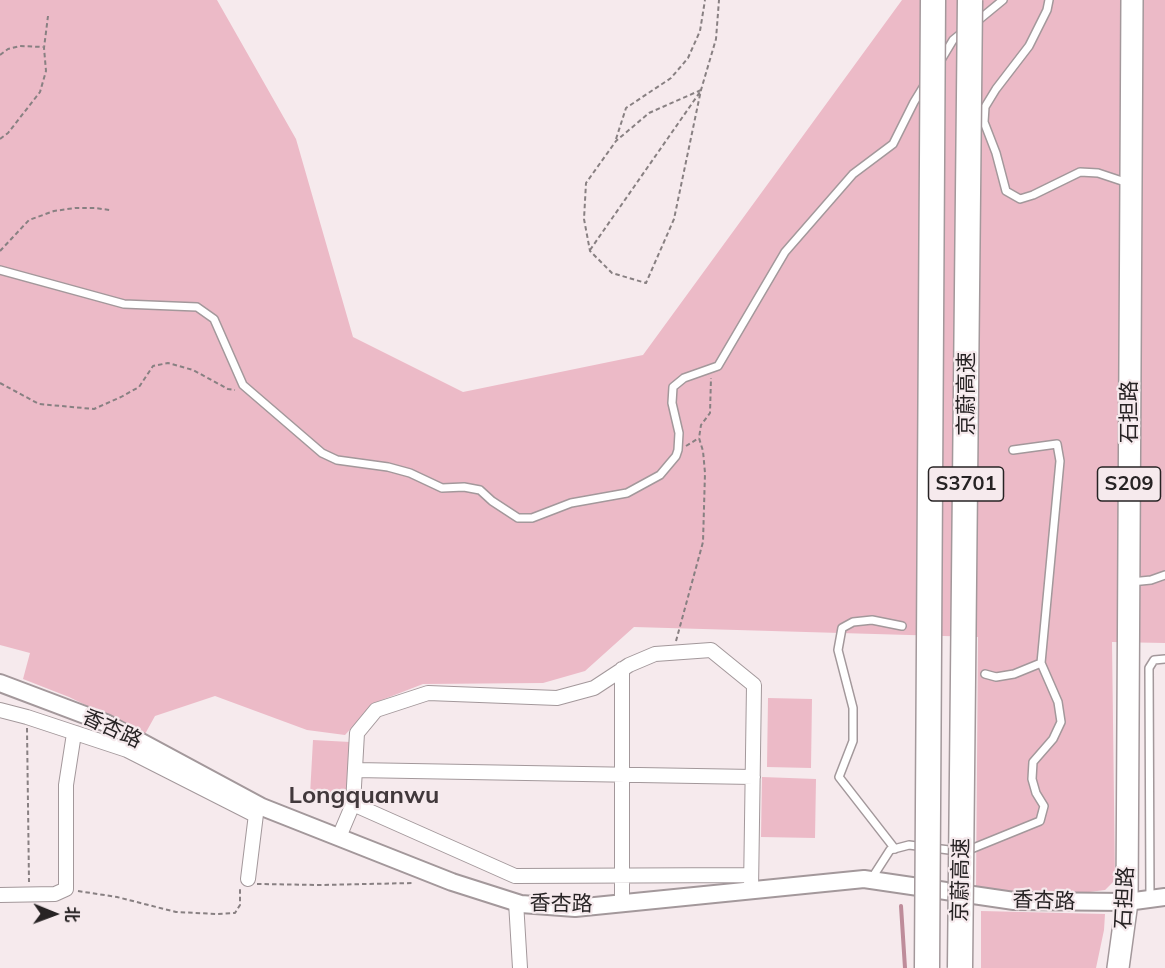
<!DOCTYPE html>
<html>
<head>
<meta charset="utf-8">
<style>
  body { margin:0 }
  #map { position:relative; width:1165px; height:968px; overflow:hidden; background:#f6eaed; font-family:Mulish,"Noto Sans SC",sans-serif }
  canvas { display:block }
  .north { position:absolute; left:24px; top:884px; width:60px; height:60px; -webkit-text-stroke:4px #f6eaed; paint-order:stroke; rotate:91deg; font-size:16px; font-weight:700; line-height:24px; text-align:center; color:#272324 }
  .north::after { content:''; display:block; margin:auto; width:21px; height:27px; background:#272324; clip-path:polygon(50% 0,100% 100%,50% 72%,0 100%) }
</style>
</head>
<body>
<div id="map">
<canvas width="1165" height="968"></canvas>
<div class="north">北</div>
</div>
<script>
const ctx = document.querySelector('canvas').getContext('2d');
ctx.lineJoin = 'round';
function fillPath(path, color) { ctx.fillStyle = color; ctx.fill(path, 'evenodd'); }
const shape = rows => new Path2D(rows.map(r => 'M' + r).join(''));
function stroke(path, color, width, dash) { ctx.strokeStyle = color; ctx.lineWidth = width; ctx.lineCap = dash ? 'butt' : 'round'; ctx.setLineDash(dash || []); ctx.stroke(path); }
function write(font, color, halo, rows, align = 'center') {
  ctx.font = font + ' Mulish,"Noto Sans SC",sans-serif'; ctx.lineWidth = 4.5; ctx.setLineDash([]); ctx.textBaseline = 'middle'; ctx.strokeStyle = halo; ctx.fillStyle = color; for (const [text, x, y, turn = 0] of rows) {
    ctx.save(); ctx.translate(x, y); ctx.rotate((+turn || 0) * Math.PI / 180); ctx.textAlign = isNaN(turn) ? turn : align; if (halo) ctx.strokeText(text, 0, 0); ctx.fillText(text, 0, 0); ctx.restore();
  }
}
fillPath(shape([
  [0,0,217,0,296,139,353,337,463,392,643,355,902,0,1165,0,1165,643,1112,642,1115,880,1105,890,1074,894,976,890,978,637,634,627,585,671,543,683,423,684,374,703,345,735,307,730,215,696,155,716,145,734,69,697,23,679,30,653,0,645],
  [768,698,812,699,811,768,767,767],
  [313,740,350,742,347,797,310,795],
  [762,777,816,779,815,838,761,837],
  [981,911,1105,914,1104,930,1096,968,981,968]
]), '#ecbac7');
stroke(shape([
  [901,906,905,968]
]), '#be8c9a', 4);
const service = shape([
  [1049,0,1047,10,1029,46,996,89,985,107,984,122,996,153,1006,191,1020,199,1033,195,1080,172,1098,173,1128,183],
  [975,23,1003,0],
  [941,60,953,40,964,31],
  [0,270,124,304,197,307,214,319,243,385,322,453,337,460,388,467,410,473,442,488,464,487,480,490,492,501,518,518,532,518,571,503,627,493,660,475,676,456,678,450,679,433,672,403,673,387,684,378,718,366,785,252,853,174,893,144,914,102,925,84],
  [1131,582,1151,580,1165,575],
  [985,674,996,677,1014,674,1041,663],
  [895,849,839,777,853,741,853,708,838,650,842,628,853,622,872,620,902,626],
  [872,878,890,850,909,845,949,850,971,849,1040,821,1044,806,1036,793,1032,779,1033,762,1053,739,1061,722,1058,702,1041,663,1060,461,1057,444,1013,450],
  [1150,899,1149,668,1154,660,1165,659]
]);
const minor = shape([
  [0,710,27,717,127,750,255,815],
  [355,770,753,777],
  [353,804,515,876,751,875],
  [339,837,353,804,357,733,376,710,428,693,557,698,594,688,629,665,655,654,711,650,754,685,751,890],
  [248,879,257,806],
  [0,895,55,894,66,889,66,785,73,740,76,733],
  [516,902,520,968],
  [622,903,622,669]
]);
const tertiary = shape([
  [0,683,106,723,262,807,452,882,521,904,575,908,864,879,1014,901,1127,902,1165,897]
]);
const primary = shape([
  [1118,968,1127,902,1132,0]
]);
stroke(service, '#a3989b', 10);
stroke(minor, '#a3989b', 16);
stroke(tertiary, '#a3989b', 20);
stroke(primary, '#a3989b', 24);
stroke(shape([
  [0,55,8,49,20,46,43,47],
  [701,90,649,113,616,141,586,183,584,219,590,251,612,273,646,283,674,219,701,90,716,39,719,0],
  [0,139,8,133,40,92,46,71,44,48,48,16],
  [616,139,626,108,671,78,688,58,700,31,705,0],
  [590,250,700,92],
  [0,251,29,220,54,211,75,208,95,208,110,210],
  [0,383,39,404,94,409,121,397,139,387,153,366,168,363,193,370,228,389,235,390],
  [686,446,699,438],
  [676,641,703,542,705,473,703,451,699,438,701,425,710,413,711,378],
  [27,728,29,882],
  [257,884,320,885,414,883],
  [78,891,117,897,176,912,217,914,235,913,240,905,240,888]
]), '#888082', 2, [4.5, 3]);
stroke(service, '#fff', 7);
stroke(minor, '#fff', 14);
stroke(tertiary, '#fff', 16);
stroke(primary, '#fff', 21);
const motorwayBridge = shape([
  [927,968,933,0],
  [960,968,970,0]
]);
stroke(motorwayBridge, '#a3989b', 27, []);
stroke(motorwayBridge, '#fff', 24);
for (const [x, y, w] of [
  [966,484,75],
  [1129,484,63]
]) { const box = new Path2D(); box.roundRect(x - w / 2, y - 17, w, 34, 4.5); ctx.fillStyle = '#f6eaed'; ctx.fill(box); stroke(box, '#272324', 1.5); }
write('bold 20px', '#272324', null, [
  ["S3701",966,484],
  ["S209",1129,484]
]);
write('21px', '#272324', '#f6eaed', [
  ["京蔚高速",967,394,-90],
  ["石担路",1130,412,-90],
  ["香杏路",112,729,25],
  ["京蔚高速",961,880,-89],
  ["石担路",1125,898,-87],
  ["香杏路",1044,901,2],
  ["香杏路",561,904,1]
]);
write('bold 24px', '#41383b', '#f6eaed', [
  ["Longquanwu",364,796]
]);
</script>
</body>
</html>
